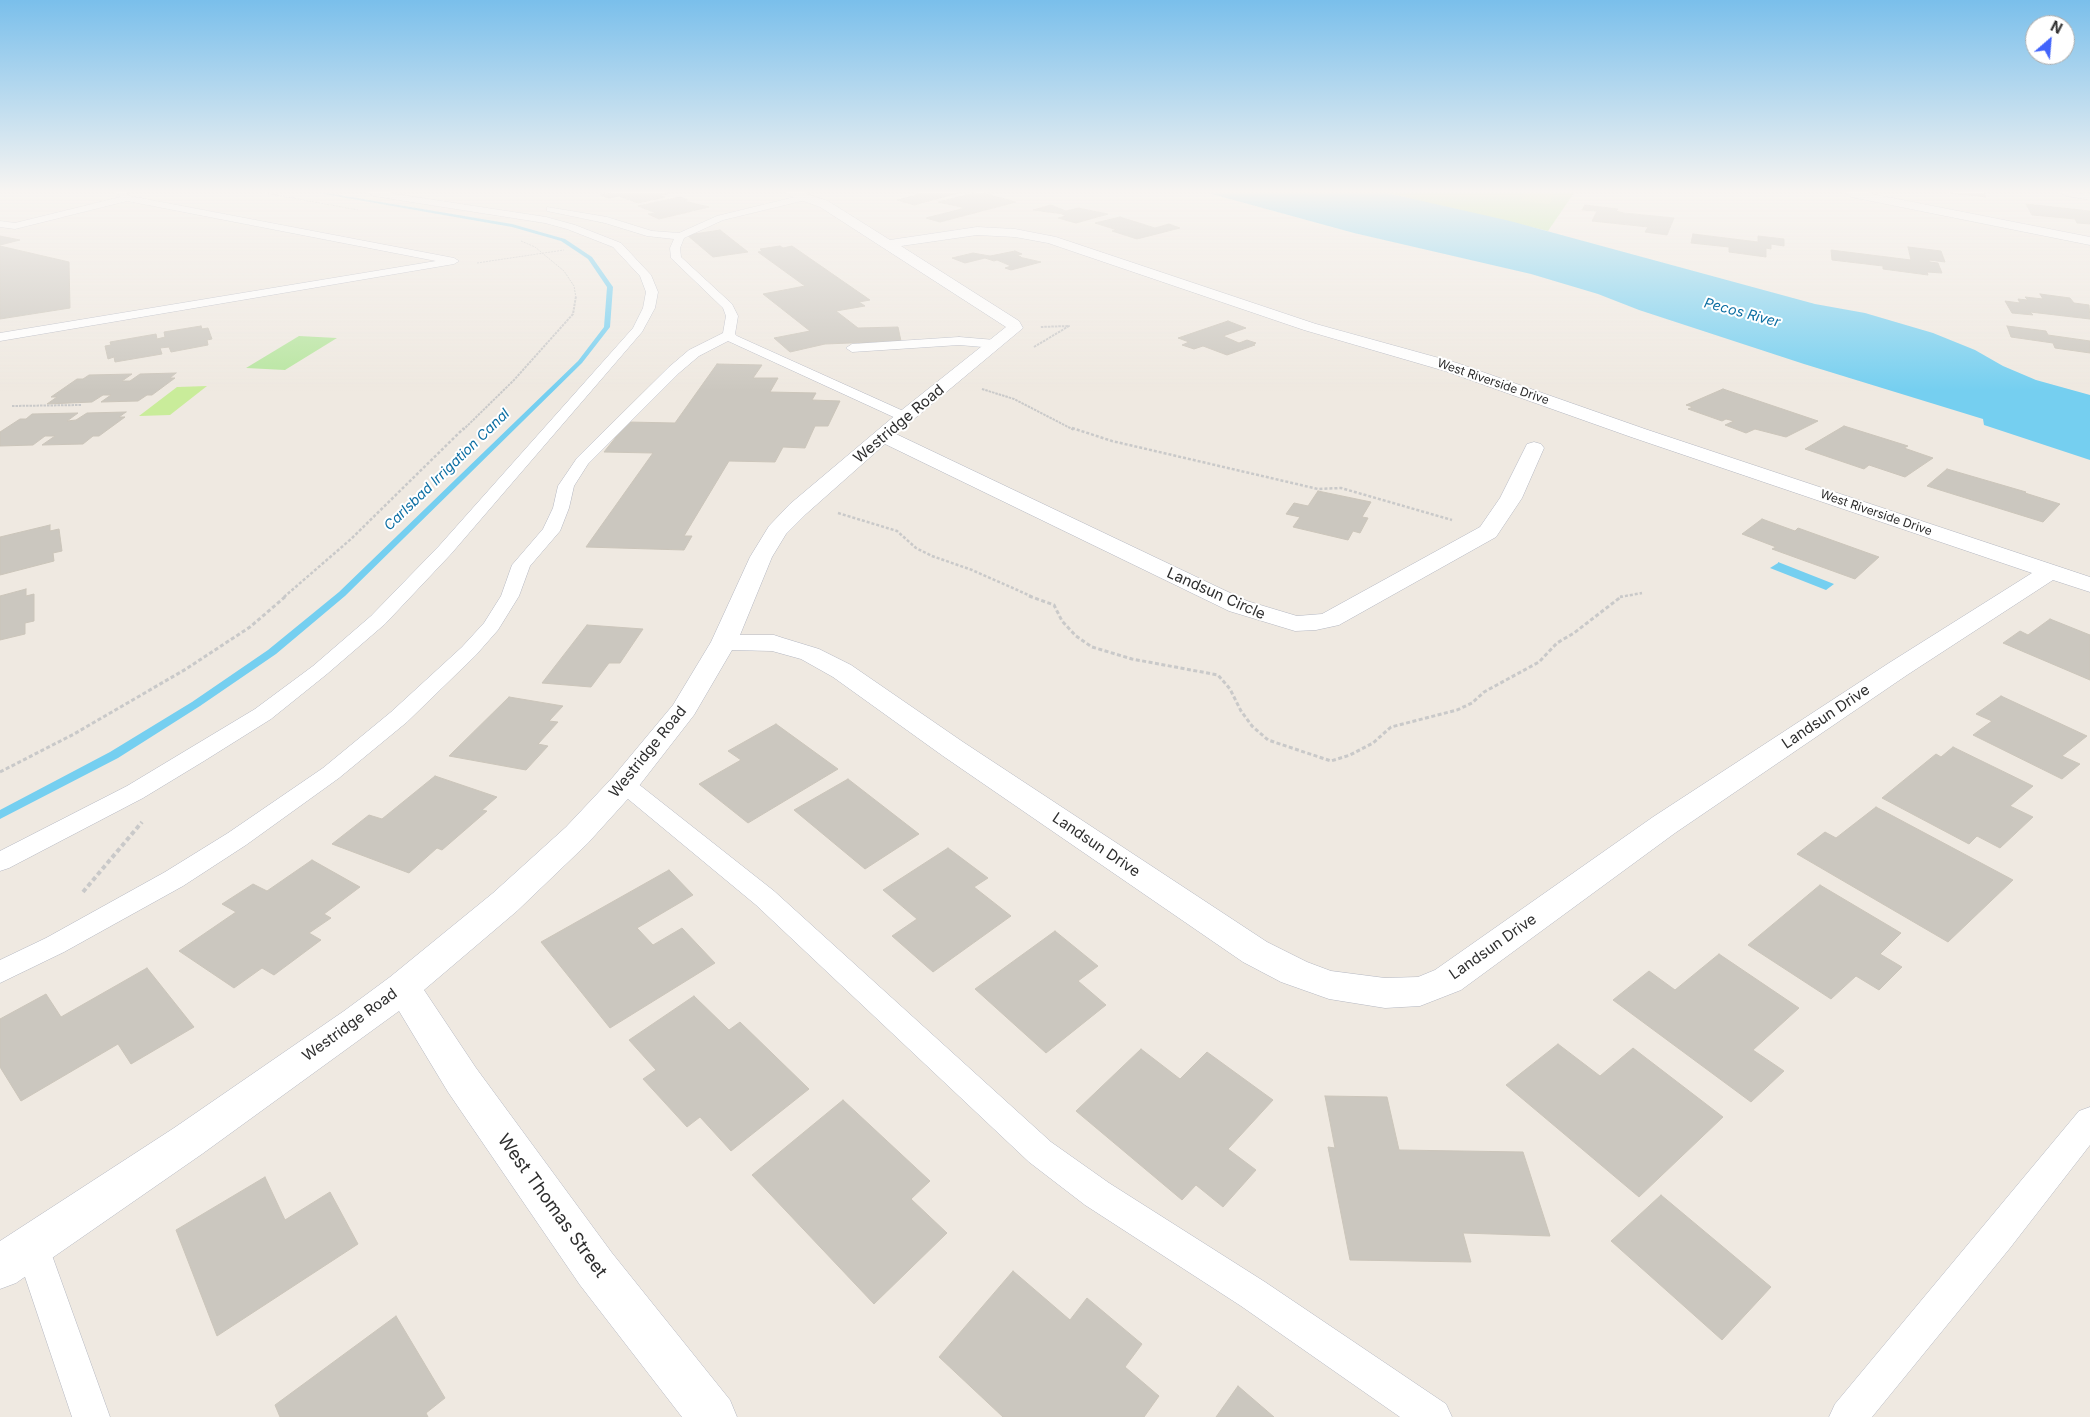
<!DOCTYPE html>
<html>
<head>
<meta charset="utf-8">
<style>
  body { margin:0 }
  #map { position:relative; width:2090px; height:1417px; overflow:hidden; background:#efe9e1; font-family:Inter,sans-serif }
  canvas { display:block }
  .north { position:absolute; left:2025px; top:15px; width:50px; height:50px; box-sizing:border-box; background:#fff; border:1px solid #ababab; border-radius:50%; rotate:27deg; font-size:14px; font-weight:700; line-height:20px; text-align:center; color:#2e2e2e }
  .north::after { content:''; display:block; margin:auto; width:18px; height:22px; background:#4264fb; clip-path:polygon(50% 0,100% 100%,50% 72%,0 100%) }
</style>
</head>
<body>
<div id="map">
<canvas width="2090" height="1417"></canvas>
<div class="north">N</div>
</div>
<script>
const ctx = document.querySelector('canvas').getContext('2d');
ctx.lineJoin = 'round';
function fillPath(path, color) { ctx.fillStyle = color; ctx.fill(path, 'evenodd'); }
const shape = rows => new Path2D(rows.map(r => 'M' + r).join(''));
function stroke(path, color, width, dash) { ctx.strokeStyle = color; ctx.lineWidth = width; ctx.lineCap = dash ? 'butt' : 'round'; ctx.setLineDash(dash || []); ctx.stroke(path); }
function write(font, color, halo, rows, align = 'center') {
  ctx.font = font + ' Inter,sans-serif'; ctx.lineWidth = 4; ctx.setLineDash([]); ctx.textBaseline = 'middle'; ctx.strokeStyle = halo; ctx.fillStyle = color; for (const [text, x, y, turn = 0] of rows) {
    ctx.save(); ctx.translate(x, y); ctx.rotate((+turn || 0) * Math.PI / 180); ctx.textAlign = isNaN(turn) ? turn : align; if (halo) ctx.strokeText(text, 0, 0); ctx.fillText(text, 0, 0); ctx.restore();
  }
}
fillPath(shape([
  [1387,193,1574,193,1548,231],
  [299,336,337,338,285,370,246,368]
]), '#b6e59e');
fillPath(shape([
  [1523,193,1553,193,1550,204,1521,201],
  [207,386,170,415,139,416,177,387]
]), '#c9ec9a');
fillPath(shape([
  [1208,193,1387,193,1510,221,1815,304,1865,313,1933,333,1975,350,2003,366,2036,380,2090,395,2090,460,1984,425,1983,419,1804,364,1639,310,1598,294,1531,274,1354,233],
  [1778,563,1778,562,1834,584,1826,590,1770,568]
]), '#75cff0');
fillPath(shape([
  [318,193,327,193,512,224,565,239,592,257,613,287,610,327,582,363,345,596,276,654,200,706,118,758,0,819,0,810,110,752,192,702,268,650,339,592,578,361,604,327,607,287,588,259,561,241,512,227,318,193]
]), '#75cff0');
const building = shape([
  [610,193,665,193,668,194,660,195,665,197,638,203,619,196,609,198,600,195,610,193],
  [917,193,958,193,914,205,897,200,921,194,917,193],
  [975,193,983,193,1016,202,940,222,926,218,965,208,938,202,975,193],
  [1950,193,1984,193,1986,197,1950,193],
  [680,197,688,200,684,201,709,207,659,219,648,214,656,213,638,206,680,197],
  [2026,204,2090,211,2090,224,2077,223,2075,219,2032,215,2026,204],
  [1051,205,1066,211,1078,208,1108,214,1076,223,1058,218,1066,216,1062,214,1064,214,1033,210,1051,205],
  [1585,205,1618,209,1616,211,1624,213,1674,218,1667,235,1645,232,1648,227,1592,221,1597,211,1582,210,1585,205],
  [1120,217,1155,228,1169,224,1180,228,1137,239,1112,231,1117,230,1095,223,1120,217],
  [720,230,748,252,713,257,687,235,720,230],
  [1693,234,1758,242,1758,236,1784,239,1784,246,1771,244,1771,249,1766,248,1766,257,1729,252,1729,247,1691,243,1693,234],
  [0,236,20,240,0,245,0,236],
  [0,246,69,262,70,308,0,319,0,246],
  [780,246,783,248,792,246,870,300,859,302,865,306,836,311,858,328,898,327,901,341,825,344,790,352,774,338,810,331,763,294,805,286,758,252,762,251,760,249,780,246],
  [1908,247,1941,251,1945,262,1929,260,1930,262,1938,263,1942,273,1927,272,1928,275,1883,269,1883,266,1832,260,1831,250,1911,260,1908,247],
  [1015,251,1022,254,1017,255,1021,257,1019,257,1041,262,1011,270,1005,268,1011,266,997,260,994,261,985,258,965,263,952,258,973,253,990,256,1015,251],
  [2040,294,2070,298,2074,303,2089,305,2090,319,2030,312,2033,315,2012,313,2005,301,2020,303,2018,299,2028,300,2025,297,2043,299,2040,294],
  [1228,321,1246,328,1223,336,1239,343,1247,340,1256,343,1253,344,1255,345,1227,355,1203,346,1194,349,1182,345,1189,342,1178,338,1228,321],
  [201,326,202,329,208,328,212,339,207,340,208,345,171,352,169,347,160,348,162,354,115,362,114,357,108,359,105,346,111,345,110,342,156,334,157,339,165,337,164,332,201,326],
  [2007,326,2046,331,2048,335,2090,341,2090,353,2055,348,2053,343,2011,337,2007,326],
  [717,364,762,365,753,378,778,378,770,392,816,393,812,400,840,401,828,426,815,426,805,448,783,447,775,462,729,461,684,536,692,536,684,550,586,547,653,453,604,452,628,422,675,423,717,364],
  [176,373,170,378,175,378,152,395,147,395,138,401,101,402,111,395,103,395,92,402,47,404,57,397,51,397,77,379,83,379,89,375,132,374,122,381,130,381,140,374,176,373],
  [1723,389,1818,421,1786,437,1755,429,1746,433,1725,425,1734,421,1726,419,1722,421,1688,409,1693,407,1686,405,1723,389],
  [126,412,119,417,125,417,99,436,93,436,83,444,42,445,55,436,45,436,33,445,0,446,0,432,20,419,26,419,32,414,78,413,67,421,76,420,87,413,126,412],
  [1844,426,1908,446,1904,448,1933,458,1905,477,1869,465,1864,469,1805,449,1844,426],
  [1947,469,2026,492,2025,493,2060,504,2043,522,1927,486,1947,469],
  [1318,491,1371,502,1362,517,1368,518,1360,533,1353,531,1348,540,1293,527,1300,517,1286,514,1294,503,1308,506,1318,491],
  [1762,519,1795,531,1798,528,1879,557,1855,579,1772,549,1776,547,1742,534,1762,519],
  [50,525,50,531,59,529,62,551,53,553,54,561,0,575,0,537,50,525],
  [26,589,26,596,34,594,34,621,25,623,25,634,0,640,0,596,26,589],
  [2050,619,2090,635,2090,680,2003,643,2020,631,2028,635,2050,619],
  [587,625,643,629,620,663,609,663,591,687,542,683,587,625],
  [2001,696,2087,736,2062,756,2080,764,2062,779,1973,735,1992,721,1976,714,2001,696],
  [509,697,563,706,549,721,558,722,538,744,548,746,526,770,449,756,509,697],
  [776,724,838,769,748,823,699,784,741,760,728,751,776,724],
  [1953,747,2033,786,2010,806,2033,817,2000,848,1977,836,1969,844,1882,798,1936,754,1941,757,1953,747],
  [435,776,497,797,482,810,487,811,442,850,437,848,409,873,332,844,369,815,382,819,435,776],
  [848,779,919,834,865,869,794,810,848,779],
  [1876,807,2013,880,1948,942,1797,854,1825,832,1836,838,1876,807],
  [948,848,988,878,974,887,1011,916,933,972,892,936,917,919,883,890,948,848],
  [312,860,360,887,324,914,331,918,309,933,321,940,274,975,262,968,234,988,179,951,236,912,222,904,253,884,267,891,312,860],
  [669,870,693,895,637,928,653,945,682,928,715,963,610,1028,541,942,669,870],
  [1820,885,1901,933,1880,954,1902,967,1879,990,1856,976,1831,999,1748,945,1820,885],
  [1055,931,1098,966,1078,981,1106,1005,1046,1053,975,989,1055,931],
  [1719,954,1799,1008,1753,1050,1784,1071,1751,1102,1613,1000,1649,971,1675,990,1719,954],
  [147,968,194,1027,131,1064,118,1044,21,1101,0,1067,0,1019,46,994,61,1017,147,968],
  [694,996,729,1030,740,1022,809,1089,731,1151,700,1117,687,1127,643,1079,656,1070,629,1040,694,996],
  [1558,1044,1600,1076,1633,1048,1723,1117,1639,1197,1506,1085,1558,1044],
  [1141,1049,1180,1079,1207,1052,1273,1100,1228,1149,1256,1170,1223,1207,1196,1185,1182,1200,1076,1111,1141,1049],
  [1325,1096,1387,1097,1399,1150,1523,1152,1550,1236,1463,1233,1471,1262,1350,1260,1328,1147,1335,1148,1325,1096],
  [843,1100,930,1181,911,1199,947,1233,874,1304,752,1175,843,1100],
  [265,1177,285,1220,330,1192,358,1244,217,1336,176,1230,265,1177],
  [1661,1195,1771,1287,1722,1340,1611,1241,1661,1195],
  [1013,1271,1070,1320,1087,1298,1142,1344,1125,1367,1159,1396,1144,1417,1003,1417,939,1357,1013,1271],
  [396,1316,445,1398,426,1413,428,1417,280,1417,275,1405,396,1316],
  [1238,1386,1274,1417,1216,1417,1238,1386]
]);
fillPath(building, '#cbc7bf');
stroke(building, '#cbc5ba', 1);
const service = shape([
  [117,193,126,193,130,196,454,258,459,261,454,264,0,341,0,333,436,261,127,201,15,229,0,227,0,221,15,223,120,197,117,193],
  [369,193,389,193,546,217,575,225,621,243,651,275,658,292,655,308,642,332,451,554,385,624,327,674,271,719,204,761,143,798,9,868,0,871,0,851,127,786,255,709,313,666,371,616,439,546,633,328,643,308,646,292,640,276,613,247,567,229,545,223,373,196,369,193],
  [2061,193,2090,194,2090,200,2066,196,2061,193],
  [807,194,812,197,810,199,723,220,684,238,680,248,681,257,732,304,738,316,735,334,737,336,910,414,912,417,910,420,900,420,728,341,699,356,679,373,588,464,574,486,569,508,560,531,530,566,519,596,498,630,476,655,407,722,339,778,246,845,183,886,64,952,0,983,0,960,46,938,165,872,228,833,323,768,391,712,462,647,484,623,501,596,512,565,543,529,553,508,558,486,577,458,669,367,689,350,723,333,726,316,723,308,671,258,670,248,674,239,647,236,605,223,547,211,547,207,607,217,652,231,679,233,717,216,807,194],
  [959,337,995,340,1001,344,995,348,959,345,852,352,846,348,852,344,959,337],
  [624,776,632,779,774,891,1051,1142,1109,1183,1265,1282,1446,1404,1452,1417,1400,1417,1241,1306,1085,1205,1029,1162,756,905,616,789,612,784,616,779,624,776],
  [2090,1107,2090,1145,2010,1248,1872,1417,1829,1417,1835,1404,2079,1111,2090,1107],
  [32,1230,44,1235,49,1247,110,1417,72,1417,15,1247,20,1235,32,1230]
]);
const minor = shape([
  [788,193,804,193,828,201,890,240,977,227,1015,229,1056,237,1316,324,1457,363,1645,429,2090,577,2090,592,2053,580,1907,675,1675,833,1461,990,1420,1006,1385,1008,1329,999,1281,982,1243,962,943,756,833,677,801,659,772,651,732,650,694,715,635,791,588,843,517,911,424,990,476,1068,612,1253,730,1400,737,1417,682,1417,580,1285,448,1092,399,1011,202,1154,16,1283,0,1289,0,1241,174,1128,344,1011,390,977,493,893,566,827,613,777,673,705,711,642,750,557,769,526,790,504,898,413,1006,327,820,207,790,196,788,193],
  [977,235,1015,237,1048,243,1304,330,1445,371,1631,437,2032,573,1889,663,1653,817,1435,970,1418,977,1385,978,1331,971,1307,962,1267,942,963,742,851,665,819,649,783,638,774,635,740,635,772,557,786,534,806,514,885,444,1229,611,1295,631,1316,630,1339,625,1496,537,1522,498,1544,448,1541,444,1534,442,1527,444,1500,498,1480,527,1322,614,1297,616,1247,601,896,434,1023,328,1019,321,901,246,977,235]
]);
const tertiary = shape([
  [1845,193,1867,193,2090,237,2090,245,1851,197,1845,193]
]);
stroke(service, '#b4b7c1', 1);
stroke(minor, '#b4b7c1', 1);
stroke(tertiary, '#b4b7c1', 1);
stroke(shape([
  [265,193,358,210],
  [521,241,535,247,564,271,574,286,576,298],
  [477,263,564,250]
]), '#c9c9c9', 1, [2, 1]);
stroke(shape([
  [1034,347,1069,326,1040,327],
  [982,389,1014,399,1074,430],
  [12,406,82,405],
  [463,430,514,380,573,314,576,296]
]), '#c9c9c9', 2, [2.5, 1]);
stroke(shape([
  [1072,428,1112,441,1318,489,1341,488,1452,520],
  [838,513,897,531,916,548,932,556,972,570,1033,597],
  [284,597,351,539,464,428],
  [1620,597,1642,593]
]), '#c9c9c9', 2.5, [3, 2]);
stroke(shape([
  [1029,596,1054,605,1062,621,1076,636,1092,647,1132,659,1218,675,1230,689,1241,711,1252,726,1268,740,1331,761,1350,755,1373,743,1391,727,1457,710,1472,703,1484,692,1539,662,1557,643,1574,633,1622,596],
  [0,772,74,734,186,669,250,627,286,596]
]), '#c9c9c9', 3, [4, 2.5]);
stroke(shape([
  [83,892,142,822]
]), '#c9c9c9', 4, [4.5, 3]);
fillPath(service, '#fff');
fillPath(minor, '#fff');
fillPath(tertiary, '#fff');
const sky = ctx.createLinearGradient(0, 0, 0, 391);
sky.addColorStop(0, '#7abfeb');
sky.addColorStop(0.49, '#f8f5f2');
sky.addColorStop(1, '#f8f5f200');
ctx.fillStyle = sky;
ctx.fillRect(0, 0, 2090, 391);
write('12px', '#2e2e2e', '#fff', [
  ["West Riverside Drive",1493,382,19],
  ["West Riverside Drive",1876,513,19]
]);
write('italic 14px', '#0d6fa3', '#fff', [
  ["Pecos River",1742,313,15],
  ["Carlsbad Irrigation Canal",447,470,-44]
]);
write('15px', '#2e2e2e', '#fff', [
  ["Westridge Road",899,424,-40],
  ["Landsun Circle",1216,594,24],
  ["Landsun Drive",1826,717,-34],
  ["Westridge Road",648,752,-51],
  ["Landsun Drive",1096,845,34],
  ["Landsun Drive",1493,947,-35],
  ["Westridge Road",350,1025,-36]
]);
write('18px', '#2e2e2e', '#fff', [
  ["West Thomas Street",552,1206,54]
]);
</script>
</body>
</html>
